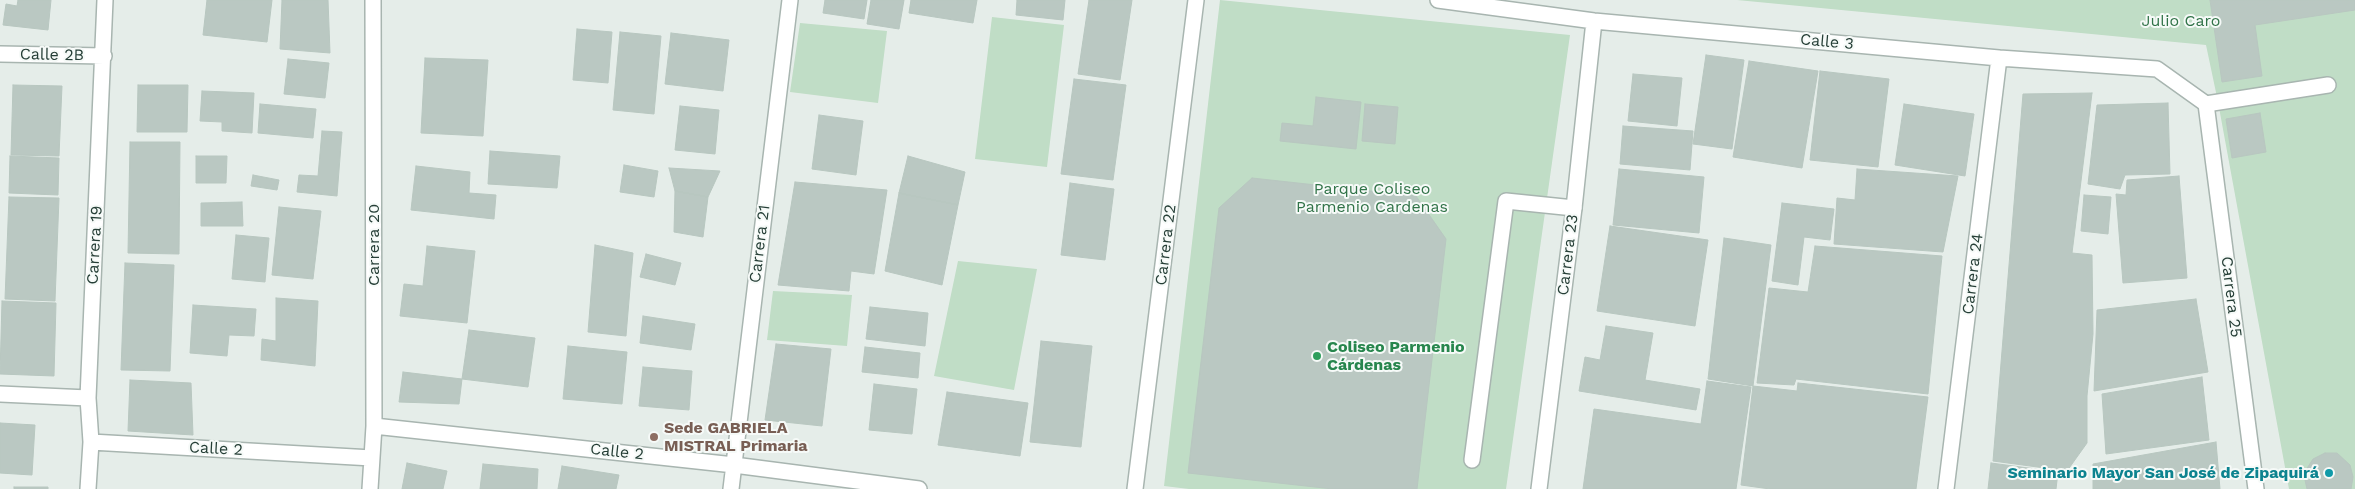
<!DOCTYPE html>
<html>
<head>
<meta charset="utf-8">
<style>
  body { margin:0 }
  canvas { display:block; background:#e5ede9 }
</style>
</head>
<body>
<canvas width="2355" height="489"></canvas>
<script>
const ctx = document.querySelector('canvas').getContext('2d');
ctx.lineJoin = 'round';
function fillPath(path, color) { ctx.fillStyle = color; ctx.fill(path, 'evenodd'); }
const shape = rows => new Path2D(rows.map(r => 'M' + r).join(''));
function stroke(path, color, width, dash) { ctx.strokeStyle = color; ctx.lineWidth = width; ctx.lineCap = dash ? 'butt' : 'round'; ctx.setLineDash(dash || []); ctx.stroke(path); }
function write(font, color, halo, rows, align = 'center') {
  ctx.font = font + ' "Work Sans",sans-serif'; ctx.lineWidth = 4; ctx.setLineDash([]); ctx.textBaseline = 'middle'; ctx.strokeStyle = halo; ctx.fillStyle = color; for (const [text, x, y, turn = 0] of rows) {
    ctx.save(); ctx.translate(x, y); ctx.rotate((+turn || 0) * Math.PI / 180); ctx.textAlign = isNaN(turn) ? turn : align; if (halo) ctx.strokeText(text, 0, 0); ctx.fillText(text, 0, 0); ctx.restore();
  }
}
fillPath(shape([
  [1220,0,1570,35,1506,489,1189,489,1164,486],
  [1737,0,2355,0,2355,489,2289,489,2218,102,2206,45],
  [992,17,1064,25,1047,167,975,159],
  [800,23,887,31,878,103,790,92],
  [958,261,1037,269,1014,390,934,376],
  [773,291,852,295,847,346,767,340]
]), '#c0ddc6');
const building = shape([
  [18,0,51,0,48,30,3,25,6,4,17,6,18,0],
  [207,0,272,0,267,42,203,35,207,0],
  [282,0,328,0,330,53,280,49,282,0],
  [825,0,867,0,864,19,823,13,825,0],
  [871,0,904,0,899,29,867,24,871,0],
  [911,0,977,0,973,23,909,13,911,0],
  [1017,0,1065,0,1063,20,1016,15,1017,0],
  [1089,0,1132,0,1120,80,1078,74,1089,0],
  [2210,0,2355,0,2355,10,2255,25,2262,76,2222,82,2210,0],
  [577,29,612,32,608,83,573,80,577,29],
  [620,32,661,36,654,114,613,110,620,32],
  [671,33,729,40,723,91,665,84,671,33],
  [1706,55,1744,60,1732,149,1693,144,1706,55],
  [425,58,488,60,483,136,421,133,425,58],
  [288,59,329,63,325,98,284,94,288,59],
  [1749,61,1818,71,1802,168,1733,157,1749,61],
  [1820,71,1889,79,1878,167,1810,160,1820,71],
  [1633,74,1682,78,1677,126,1628,121,1633,74],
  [1074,79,1126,85,1113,180,1061,174,1074,79],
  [13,85,62,86,59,156,11,155,13,85],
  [138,85,188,85,187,132,137,132,138,85],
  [202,91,254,93,252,133,222,131,222,122,200,121,202,91],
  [2092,93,2072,253,2092,255,2093,334,2087,396,2087,443,2067,471,1993,461,2023,94,2092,93],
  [1316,97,1361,102,1356,149,1280,141,1282,123,1313,126,1316,97],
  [2168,103,2170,174,2125,175,2120,189,2088,184,2097,105,2168,103],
  [260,104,316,109,313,138,258,133,260,104],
  [1365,104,1398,107,1395,144,1362,141,1365,104],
  [1904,104,1974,114,1965,176,1895,165,1904,104],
  [680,106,719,110,715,154,675,150,680,106],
  [2260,113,2266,152,2232,158,2226,119,2260,113],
  [819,115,863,121,856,175,812,169,819,115],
  [1623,126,1693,131,1690,170,1620,164,1623,126],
  [322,131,342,132,337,196,297,192,299,175,318,176,322,131],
  [130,142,180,142,179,254,128,253,130,142],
  [490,151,560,156,557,188,488,184,490,151],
  [10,156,59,158,58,195,9,193,10,156],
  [196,156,227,156,226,183,196,183,196,156],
  [908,156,965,172,958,205,899,193,908,156],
  [624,165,658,171,654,197,620,192,624,165],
  [416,166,470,172,469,193,496,195,494,219,411,210,416,166],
  [669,168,720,171,708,197,675,191,669,168],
  [1619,169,1704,177,1699,233,1613,225,1619,169],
  [1857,169,1958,176,1943,252,1834,244,1837,198,1855,200,1857,169],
  [253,175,279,180,277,190,251,186,253,175],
  [2179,176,2187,278,2123,283,2116,194,2126,195,2127,180,2179,176],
  [1252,178,1416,196,1446,239,1417,489,1333,489,1188,473,1219,208,1252,178],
  [795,182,887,190,874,274,851,271,849,291,778,285,795,182],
  [1070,183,1114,189,1105,260,1061,255,1070,183],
  [675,191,708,197,703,237,674,232,675,191],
  [899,193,958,205,942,285,885,271,899,193],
  [2084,195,2111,197,2108,234,2081,231,2084,195],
  [9,197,59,198,55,301,5,299,9,197],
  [242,202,243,226,201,226,201,203,242,202],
  [1782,203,1834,209,1830,240,1804,237,1798,285,1772,281,1782,203],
  [279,207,321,211,313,279,272,275,279,207],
  [1610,226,1708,240,1695,326,1597,311,1610,226],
  [236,235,269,238,265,282,232,279,236,235],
  [1724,238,1771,245,1753,386,1708,379,1724,238],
  [595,245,633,253,626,336,588,332,595,245],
  [427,246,475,251,467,323,400,316,404,284,423,286,427,246],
  [1815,246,1942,256,1928,394,1796,379,1794,385,1757,383,1769,288,1808,292,1815,246],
  [646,254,681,263,675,285,640,277,646,254],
  [125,263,174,265,170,371,121,370,125,263],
  [276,298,318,301,315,366,261,360,262,339,276,341,276,298],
  [2196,299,2208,372,2094,391,2097,310,2196,299],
  [2,301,56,303,54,376,0,374,2,301],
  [193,305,256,309,254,336,229,335,227,356,190,353,193,305],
  [870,307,928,313,925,346,866,339,870,307],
  [643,316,695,324,691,350,640,343,643,316],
  [1606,326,1653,333,1645,380,1700,389,1696,410,1579,391,1585,357,1600,360,1606,326],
  [469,330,535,338,528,387,462,379,469,330],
  [1041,341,1092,346,1081,447,1030,442,1041,341],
  [776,344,831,349,822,426,765,420,776,344],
  [568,346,627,352,622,404,563,399,568,346],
  [865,347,920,353,918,378,862,372,865,347],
  [643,367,692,371,689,410,639,406,643,367],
  [403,372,462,379,459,404,399,402,403,372],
  [2202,377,2209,440,2106,454,2102,394,2202,377],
  [130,380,191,383,193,435,128,431,130,380],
  [1707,381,1751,387,1736,489,1583,489,1594,409,1701,424,1707,381],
  [1798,383,1928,397,1916,489,1770,489,1741,485,1753,386,1797,391,1798,383],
  [874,384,917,389,912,434,869,430,874,384],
  [947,392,1028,403,1020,456,938,445,947,392],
  [0,423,35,425,32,475,0,473,0,423],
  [2216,442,2220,489,2093,489,2093,464,2216,442],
  [2325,453,2337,453,2350,465,2353,477,2351,489,2307,489,2305,480,2306,470,2313,459,2325,453],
  [407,463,447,471,443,489,402,489,407,463],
  [1991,463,2058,472,2056,489,1988,489,1991,463],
  [483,464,538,469,537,489,480,489,483,464],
  [562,466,619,475,616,489,558,489,562,466],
  [14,487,48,487,48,489,14,489,14,487]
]);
fillPath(building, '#bac8c2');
stroke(building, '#b8c7c0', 1);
const lane = shape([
  [2206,104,2328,85],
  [1472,460,1506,201,1574,208]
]);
const street = shape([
  [1438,0,1594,21,1999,58,2157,69,2206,104,2256,489],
  [0,54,104,56],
  [0,394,88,398],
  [374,426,734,465,919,489],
  [91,442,372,458],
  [88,489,91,442,88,398,105,0],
  [370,489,374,426,373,0],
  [731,489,790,0],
  [1135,489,1196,0],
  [1539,489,1574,208,1594,21],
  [1946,489,1999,58]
]);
stroke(lane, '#a8b5b0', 18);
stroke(street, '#a8b5b0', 18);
stroke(lane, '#fff', 15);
stroke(street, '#fff', 15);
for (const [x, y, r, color] of [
  [1317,356,5,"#2e9e5b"],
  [654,437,5,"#8d6e63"],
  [2329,473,5,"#0f9aa8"]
]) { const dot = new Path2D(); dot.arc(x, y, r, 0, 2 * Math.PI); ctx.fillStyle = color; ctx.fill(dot); stroke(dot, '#f6faf8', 2); }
write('16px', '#317348', '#f6faf8', [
  ["Julio Caro",2181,21],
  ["Parque Coliseo",1372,189],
  ["Parmenio Cardenas",1372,207]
]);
write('16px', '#253e36', '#f6faf8', [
  ["Calle 3",1827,42,5],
  ["Calle 2B",52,55,1],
  ["Carrera 21",760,244,-83],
  ["Carrera 19",95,245,-87],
  ["Carrera 20",374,245,-90],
  ["Carrera 22",1166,245,-83],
  ["Carrera 23",1568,255,-83],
  ["Carrera 24",1973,274,-83],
  ["Carrera 25",2231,297,83],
  ["Calle 2",216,449,3],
  ["Calle 2",617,452,6]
]);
write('bold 16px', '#27864d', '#f6faf8', [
  ["Coliseo Parmenio",1327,347],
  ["Cárdenas",1327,365]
], 'left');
write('bold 16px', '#785e54', '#f6faf8', [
  ["Sede GABRIELA",664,428],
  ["MISTRAL Primaria",664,446]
], 'left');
write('bold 16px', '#0d838f', '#f6faf8', [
  ["Seminario Mayor San José de Zipaquirá",2319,473]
], 'right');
</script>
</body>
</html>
